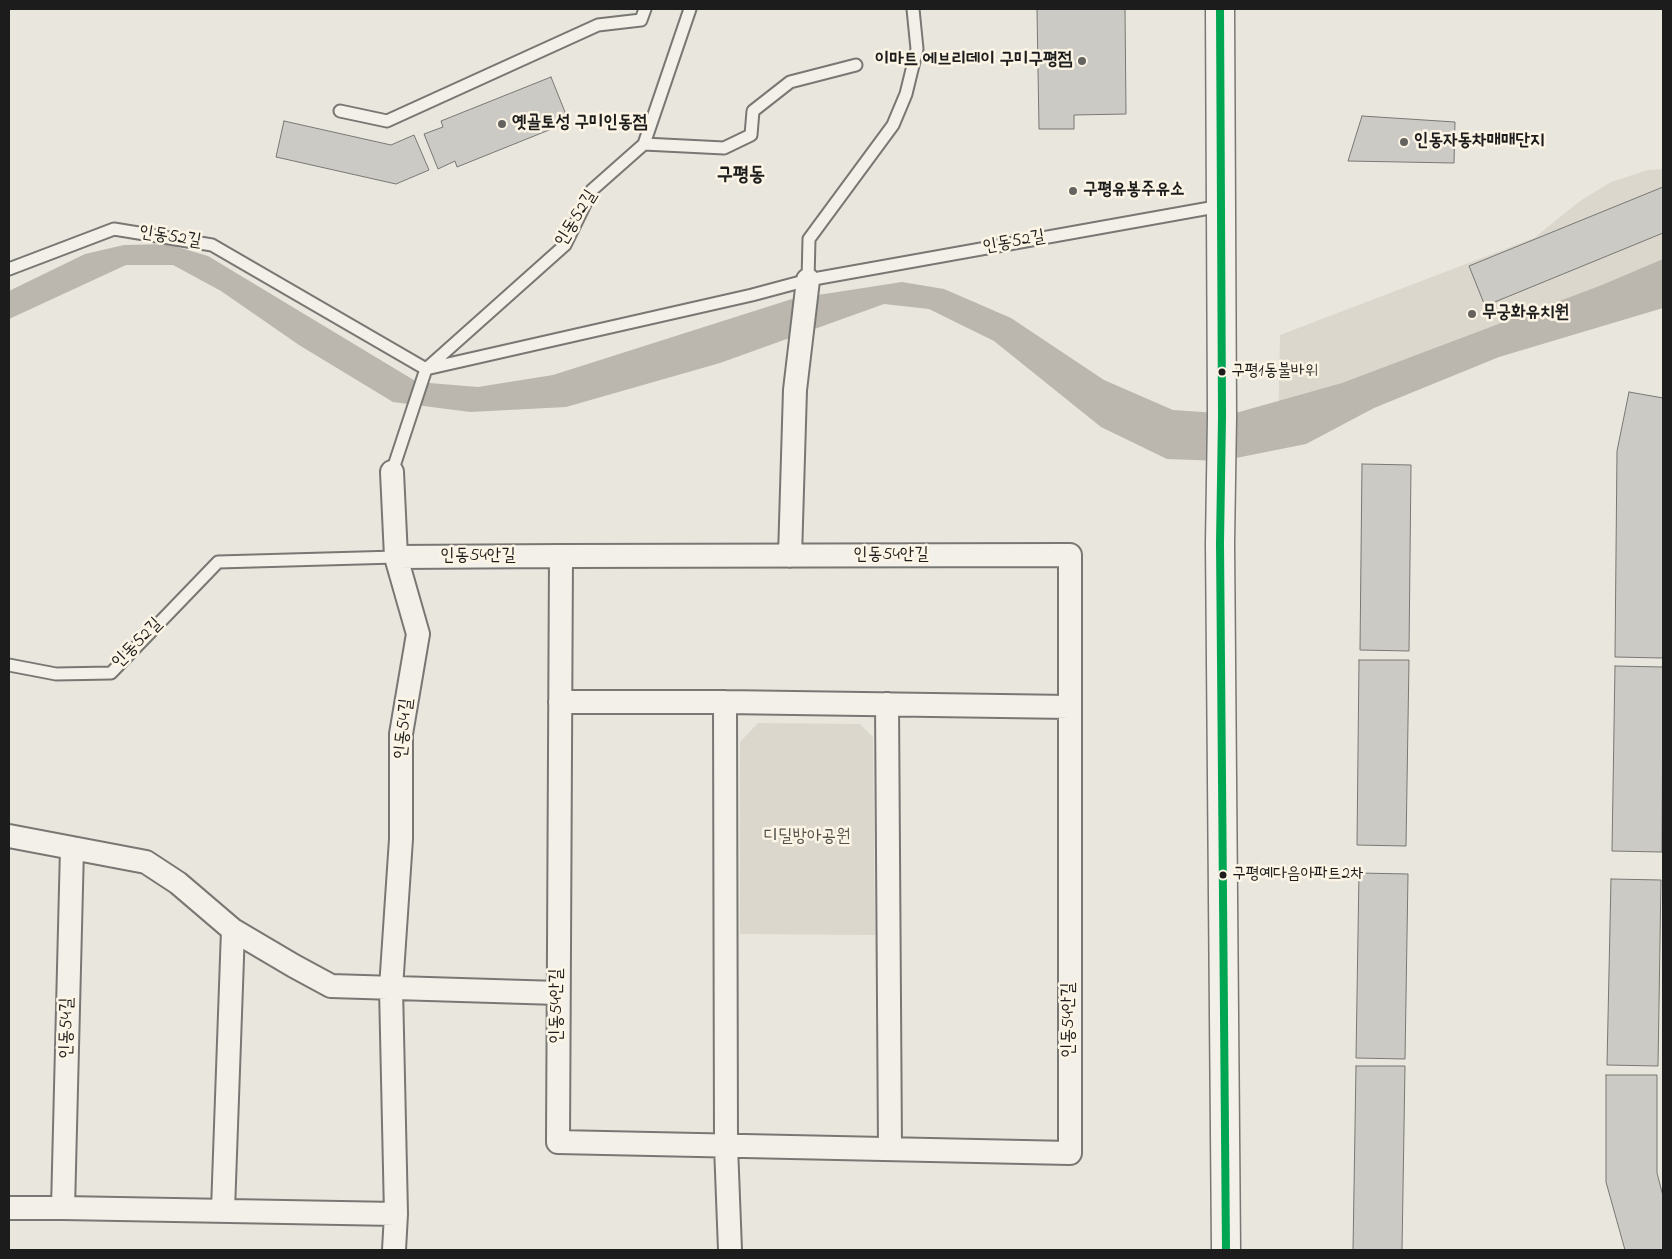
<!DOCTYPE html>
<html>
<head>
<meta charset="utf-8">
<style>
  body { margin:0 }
  #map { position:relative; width:1672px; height:1259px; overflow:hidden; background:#e9e6de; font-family:"Indie Flower",sans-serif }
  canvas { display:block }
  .frame { position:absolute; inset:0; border:10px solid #1c1c1c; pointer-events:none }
</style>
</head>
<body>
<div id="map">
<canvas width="1672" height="1259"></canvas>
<div class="frame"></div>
</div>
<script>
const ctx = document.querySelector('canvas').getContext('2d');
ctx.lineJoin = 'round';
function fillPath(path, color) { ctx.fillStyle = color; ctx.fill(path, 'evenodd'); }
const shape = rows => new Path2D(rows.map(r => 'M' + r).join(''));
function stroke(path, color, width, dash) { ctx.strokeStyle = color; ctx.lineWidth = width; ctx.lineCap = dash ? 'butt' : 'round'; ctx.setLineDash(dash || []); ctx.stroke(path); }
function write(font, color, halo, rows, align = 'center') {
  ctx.font = font + ' "Indie Flower","Poor Story",sans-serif'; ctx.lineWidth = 5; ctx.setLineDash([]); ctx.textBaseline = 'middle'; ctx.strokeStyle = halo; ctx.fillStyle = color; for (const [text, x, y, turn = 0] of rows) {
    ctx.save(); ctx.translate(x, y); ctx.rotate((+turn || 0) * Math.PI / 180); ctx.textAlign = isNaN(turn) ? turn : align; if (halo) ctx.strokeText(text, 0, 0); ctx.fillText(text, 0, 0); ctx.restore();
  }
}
fillPath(shape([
  [1663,169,1663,292,1278,440,1280,335,1534,238,1580,201,1611,182,1648,170]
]), '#dbd7cd');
fillPath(shape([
  [758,723,860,724,873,737,875,935,740,934,740,742]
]), '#dbd7cc');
fillPath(shape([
  [167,244,208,256,417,382,478,387,553,375,792,299,902,282,944,289,1011,318,1104,380,1173,410,1232,414,1342,383,1602,285,1663,259,1663,308,1499,357,1374,408,1306,444,1221,461,1167,459,1101,427,994,341,929,309,884,304,720,363,566,407,470,412,393,402,299,345,221,291,173,265,126,265,9,319,9,291,85,254,124,245]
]), '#bbb6ae');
const building = shape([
  [1037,9,1125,9,1126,114,1074,115,1074,129,1039,129,1037,9],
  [551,77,569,122,457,167,455,161,438,169,424,134,443,127,441,121,551,77],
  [1362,116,1455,122,1454,163,1348,161,1362,116],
  [284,121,391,145,414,135,429,170,396,184,276,157,284,121],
  [1663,187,1663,233,1485,306,1469,266,1663,187],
  [1629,392,1663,398,1663,658,1615,657,1617,451,1629,392],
  [1362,464,1411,465,1409,651,1360,650,1362,464],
  [1359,660,1409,660,1406,846,1357,845,1359,660],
  [1615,666,1663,667,1662,852,1612,851,1615,666],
  [1359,873,1408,874,1405,1059,1356,1058,1359,873],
  [1611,879,1661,880,1658,1066,1607,1065,1611,879],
  [1356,1066,1405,1066,1402,1250,1353,1250,1356,1066],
  [1606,1075,1657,1075,1657,1173,1663,1196,1663,1250,1625,1250,1606,1182,1606,1075]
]);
fillPath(building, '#cccac4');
stroke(building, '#787773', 1);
const lane = shape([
  [340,111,387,121,598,25,641,20,645,9],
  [644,144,724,148,751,135,753,111,790,82,856,65],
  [9,269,114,229,212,245,426,369,752,295,808,280,1221,206],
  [808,280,809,239,893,125,906,94,917,49,913,9],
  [392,472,426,369,565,245,592,190,644,144,690,9],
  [9,665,56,674,111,673,218,562,396,557]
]);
const street = shape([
  [392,472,396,557,418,634,401,734,401,839,391,988,396,1214,394,1250],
  [790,556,795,390,808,280],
  [396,557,561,556,1070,555,1070,1153,558,1142,561,556],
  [560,702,725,702,1070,707],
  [725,702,726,1146,730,1250],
  [887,704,890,1149],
  [9,836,146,862,178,883,233,930,294,966,331,986,558,993],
  [9,1208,63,1208,396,1214],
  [63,1208,72,848],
  [223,1210,233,930]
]);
const secondary = shape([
  [1220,9,1222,417,1220,543,1226,1250]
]);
stroke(lane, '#787773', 15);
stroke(street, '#787773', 26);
stroke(secondary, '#787773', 31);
stroke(lane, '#f3f0ea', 11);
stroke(street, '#f3f0ea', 22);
stroke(secondary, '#f3f0ea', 28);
stroke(shape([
  [1220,9,1222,417,1220,543,1226,1250]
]), '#00a651', 8);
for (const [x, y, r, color] of [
  [1082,61,5,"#646360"],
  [502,124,5,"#646360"],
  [1404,142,5,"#646360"],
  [1073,191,5,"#646360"],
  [1472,314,5,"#646360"],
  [1222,372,4.5,"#1c1c1c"],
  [1223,875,4.5,"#1c1c1c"]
]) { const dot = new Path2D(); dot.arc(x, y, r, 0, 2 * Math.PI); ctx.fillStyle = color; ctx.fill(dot); stroke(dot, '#fcf5e5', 2); }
write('17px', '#1c1c1c', '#fcf5e5', [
  ["구평1동불바위",1231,372],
  ["구평예다음아파트2차",1232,875]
], 'left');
write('bold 18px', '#1c1c1c', '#fcf5e5', [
  ["이마트 에브리데이 구미구평점",1072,61,"right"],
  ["옛골토성 구미인동점",512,124],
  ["인동자동차매매단지",1414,142],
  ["구평유봉주유소",1083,191],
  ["무궁화유치원",1482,314]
], 'left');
write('18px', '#1c1c1c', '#fcf5e5', [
  ["인동52길",577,219,-58],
  ["인동52길",170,238,9],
  ["인동52길",1014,243,-10],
  ["인동54안길",891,556],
  ["인동54안길",478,557],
  ["인동52길",138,644,-45],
  ["인동54길",405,729,-84],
  ["인동54안길",558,1006,-90],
  ["인동54안길",1070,1020,-90],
  ["인동54길",68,1028,-89]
]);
write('18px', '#52504c', '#fcf5e5', [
  ["디딜방아공원",807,838]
]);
write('bold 20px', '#1c1c1c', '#fcf5e5', [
  ["구평동",741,177]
]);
</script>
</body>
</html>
